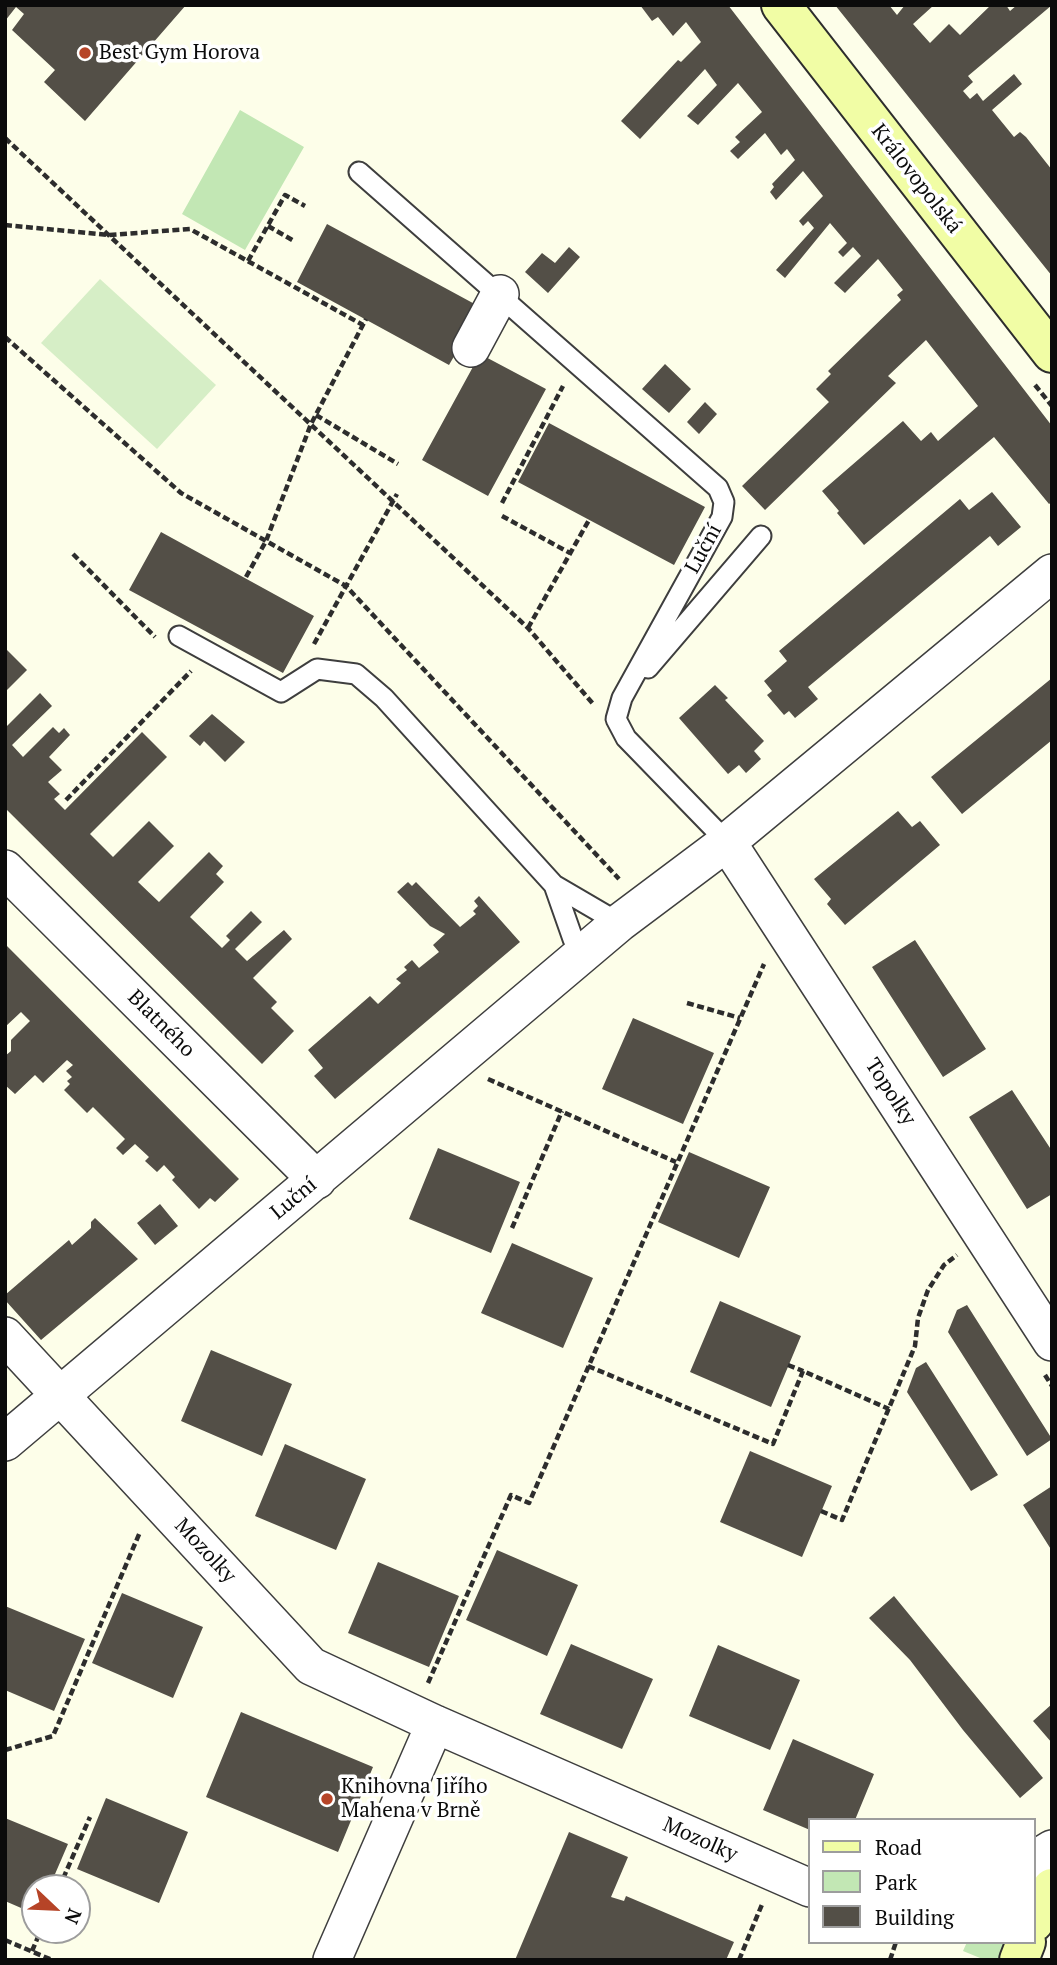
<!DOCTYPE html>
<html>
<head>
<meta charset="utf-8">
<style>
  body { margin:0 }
  #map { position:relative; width:1057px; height:1965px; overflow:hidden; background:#fdfee9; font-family:"PT Serif",serif }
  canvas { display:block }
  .frame { position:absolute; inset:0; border:7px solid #0b0b0b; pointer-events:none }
  .legend { position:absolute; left:808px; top:1818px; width:228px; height:126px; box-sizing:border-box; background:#fff; border:2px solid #9d9d9d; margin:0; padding:9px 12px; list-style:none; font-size:21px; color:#0b0b0b }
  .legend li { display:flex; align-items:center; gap:14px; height:35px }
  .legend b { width:35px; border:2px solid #9d9d9d }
  .north { position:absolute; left:21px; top:1874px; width:70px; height:70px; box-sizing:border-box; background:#fff; border:2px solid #9d9d9d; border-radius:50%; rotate:113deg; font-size:19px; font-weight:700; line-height:28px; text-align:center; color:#0b0b0b }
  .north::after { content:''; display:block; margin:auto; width:24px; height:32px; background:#b64427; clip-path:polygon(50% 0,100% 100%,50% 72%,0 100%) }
</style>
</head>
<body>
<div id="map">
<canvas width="1057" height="1965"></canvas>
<div class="frame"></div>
<ul class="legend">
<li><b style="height:9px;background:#f1fda5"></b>Road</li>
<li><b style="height:19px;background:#c2e7b4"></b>Park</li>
<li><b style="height:19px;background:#534f47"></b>Building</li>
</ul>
<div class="north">N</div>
</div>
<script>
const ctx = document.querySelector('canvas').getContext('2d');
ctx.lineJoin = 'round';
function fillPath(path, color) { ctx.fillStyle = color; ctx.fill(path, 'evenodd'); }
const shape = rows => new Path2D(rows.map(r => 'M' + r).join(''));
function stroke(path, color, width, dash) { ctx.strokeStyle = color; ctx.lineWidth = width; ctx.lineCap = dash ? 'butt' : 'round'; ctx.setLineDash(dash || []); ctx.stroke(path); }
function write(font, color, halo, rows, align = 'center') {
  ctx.font = font + ' "PT Serif",serif'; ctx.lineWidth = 7; ctx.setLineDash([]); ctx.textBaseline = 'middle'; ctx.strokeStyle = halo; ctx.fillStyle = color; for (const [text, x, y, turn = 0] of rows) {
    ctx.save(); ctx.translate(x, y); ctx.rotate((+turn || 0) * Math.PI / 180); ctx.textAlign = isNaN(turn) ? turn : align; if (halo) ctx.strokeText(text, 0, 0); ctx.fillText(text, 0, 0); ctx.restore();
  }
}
fillPath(shape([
  [240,110,304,147,245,250,182,214],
  [967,1942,1005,1942,1000,1960,985,1960,963,1951]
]), '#c2e7b4');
fillPath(shape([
  [100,279,216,385,157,449,41,343]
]), '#d6eec6');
fillPath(shape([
  [5,5,84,7,186,5,85,121,44,82,55,70,12,30,24,14,16,7,5,21],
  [640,5,728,5,1052,426,1052,502,1049,504,994,437,864,545,837,513,839,511,822,491,903,421,921,441,931,432,938,441,978,406,926,340,888,376,896,383,765,510,742,486,829,402,816,389,831,374,828,371,901,300,897,295,903,290,878,259,845,293,834,283,861,256,853,247,843,257,838,252,847,243,830,223,785,278,776,270,814,228,808,221,803,226,799,221,823,196,803,171,776,200,770,192,774,187,772,184,795,160,787,149,781,155,765,133,738,159,730,151,740,142,735,137,762,112,738,83,698,125,687,116,717,85,705,69,640,139,621,121,678,60,681,62,701,42,686,22,673,36,658,17,652,21],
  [835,5,889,5,897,15,905,5,934,5,913,24,930,43,949,24,960,35,991,5,1006,5,1010,11,1017,5,1052,5,968,76,973,82,963,91,970,99,977,93,983,101,1014,74,1022,84,992,110,1014,137,1020,132,1026,137,1052,170,1052,276],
  [327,224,482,308,449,365,297,282],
  [569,247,580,257,548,293,525,272,542,253,555,263],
  [480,354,546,389,488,496,422,460],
  [665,364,691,389,669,413,642,389],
  [705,402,717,414,699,434,687,422],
  [549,423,705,507,674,565,518,482],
  [992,492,1021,527,998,546,990,536,808,687,818,699,795,718,789,711,784,715,767,695,772,691,764,681,787,661,779,651,960,499,969,510],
  [161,532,314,616,283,673,129,590],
  [5,648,27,670,5,692],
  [1052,678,1052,740,962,814,931,777],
  [715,685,728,698,725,700,764,741,754,751,761,759,746,773,739,765,728,774,679,718],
  [40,693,52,706,12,745,23,757,53,727,59,733,64,728,70,735,49,757,62,770,48,782,60,794,54,799,65,810,142,732,167,757,90,834,113,857,149,821,174,846,138,882,159,902,209,852,223,866,216,874,224,882,190,917,222,948,230,940,226,936,251,911,262,922,235,949,247,961,284,930,292,939,253,978,277,1002,271,1008,294,1031,262,1064,5,808,5,728],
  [212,714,245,742,225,762,204,741,200,746,189,736],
  [898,811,912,827,920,821,940,845,845,925,827,904,831,899,814,879],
  [408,882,412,886,416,882,460,927,476,914,473,911,478,906,474,901,479,896,520,942,335,1099,314,1076,323,1068,308,1050,370,996,378,1004,401,983,396,979,407,970,404,967,412,960,419,968,439,952,433,945,445,934,430,926,397,892],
  [915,940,986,1049,943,1077,872,967],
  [5,944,239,1179,215,1202,210,1198,199,1209,172,1180,175,1177,164,1165,157,1172,145,1161,149,1157,135,1144,123,1155,116,1148,125,1139,93,1107,87,1113,64,1090,70,1084,67,1081,72,1077,66,1071,73,1065,67,1060,43,1083,35,1075,15,1094,5,1085,5,1056,11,1051,11,1040,30,1021,21,1012,5,1027],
  [633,1018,714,1053,683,1124,602,1089],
  [1012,1090,1052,1151,1052,1194,1027,1209,969,1117],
  [438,1148,520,1182,491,1253,409,1219],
  [689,1152,770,1187,739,1258,658,1222],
  [160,1204,178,1226,155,1245,137,1223],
  [95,1218,138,1259,41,1340,5,1300,5,1295,69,1240,72,1245,91,1228,91,1222],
  [512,1243,593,1278,563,1348,481,1313],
  [720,1301,801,1336,771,1407,690,1372],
  [967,1305,1052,1439,1027,1456,948,1332,957,1310],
  [211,1350,292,1384,262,1456,181,1421],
  [926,1362,998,1475,971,1491,907,1392,916,1368],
  [285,1444,366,1479,336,1550,255,1516],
  [750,1451,832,1486,802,1557,720,1522],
  [1052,1486,1052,1551,1023,1505],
  [497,1550,578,1585,547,1656,466,1620],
  [378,1562,459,1596,429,1667,348,1633],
  [122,1593,203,1627,173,1698,92,1663],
  [894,1596,1043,1778,1020,1798,963,1730,910,1660,869,1618],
  [5,1606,85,1639,54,1711,5,1690],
  [571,1644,653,1679,622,1749,540,1714],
  [718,1645,800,1680,770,1750,689,1716],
  [1052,1704,1052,1743,1033,1721],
  [241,1712,373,1767,338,1852,206,1797],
  [793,1739,874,1774,855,1820,810,1820,810,1830,763,1810],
  [106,1798,188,1832,159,1903,77,1869],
  [5,1818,68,1844,49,1888,35,1888,35,1914,5,1901],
  [569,1832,628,1857,611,1897,624,1901,626,1896,734,1942,726,1960,515,1960]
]), '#534f47');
const lane = shape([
  [359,172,718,488,724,502,722,517,622,698,616,719,626,738,727,842],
  [179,636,281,692,317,669,356,674,384,698,554,885,619,923],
  [648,668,761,536],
  [554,885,573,939,582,955]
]);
const street = shape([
  [471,348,500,294],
  [727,842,1052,1342],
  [5,869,317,1180],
  [5,1336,311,1666,435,1724,810,1888],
  [5,1442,619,923,727,842,1052,573],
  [1034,1860,1052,1849],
  [332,1960,435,1724]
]);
const secondary = shape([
  [781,5,1052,353],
  [1034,1922,1052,1888],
  [1019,1960,1026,1942]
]);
stroke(lane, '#3e3e3e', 23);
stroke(street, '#3e3e3e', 40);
stroke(secondary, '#2d2d2d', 42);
stroke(shape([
  [5,138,528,628,594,705],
  [5,225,109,235,190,229,363,325],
  [268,226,294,241],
  [248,261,285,195,305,206],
  [5,337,181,493,346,586,619,879],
  [1035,385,1052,406],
  [316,415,398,464],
  [502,503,563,386],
  [502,516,570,553],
  [73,554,155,637],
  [246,577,266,541,311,424,366,319],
  [528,628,589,520],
  [314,644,397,494],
  [66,800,191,671],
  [687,1003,740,1018],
  [488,1079,676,1162],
  [512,1228,562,1111],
  [788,1365,803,1371],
  [588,1366,773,1444,803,1371,889,1409],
  [1045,1375,1052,1386],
  [821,1511,842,1520,915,1346,918,1318,928,1290,944,1265,957,1255],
  [428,1683,511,1495,529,1503,764,964],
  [5,1750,53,1736,140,1532],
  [59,1888,90,1817],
  [5,1940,52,1960],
  [32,1951,41,1930],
  [739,1960,763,1902],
  [890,1960,896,1942]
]), '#2d2d2d', 4.5, [7, 3.5]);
stroke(lane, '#fff', 19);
stroke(street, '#fff', 37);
stroke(secondary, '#f1fda5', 38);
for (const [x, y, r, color] of [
  [85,53,7,"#b64427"],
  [327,1799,7,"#b64427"]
]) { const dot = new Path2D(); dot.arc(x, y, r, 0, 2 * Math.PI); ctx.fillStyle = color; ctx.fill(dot); stroke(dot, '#fff', 2.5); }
write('21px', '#0b0b0b', '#fff', [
  ["Best Gym Horova",99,53],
  ["Knihovna Jiřího",341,1787],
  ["Mahena v Brně",341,1811]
], 'left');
write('21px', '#0b0b0b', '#fff', [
  ["Královopolská",916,179,52],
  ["Luční",704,549,-61],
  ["Blatného",161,1024,45],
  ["Topolky",890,1092,57],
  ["Luční",294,1199,-40],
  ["Mozolky",205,1551,47],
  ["Mozolky",700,1840,24]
]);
</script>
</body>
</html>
